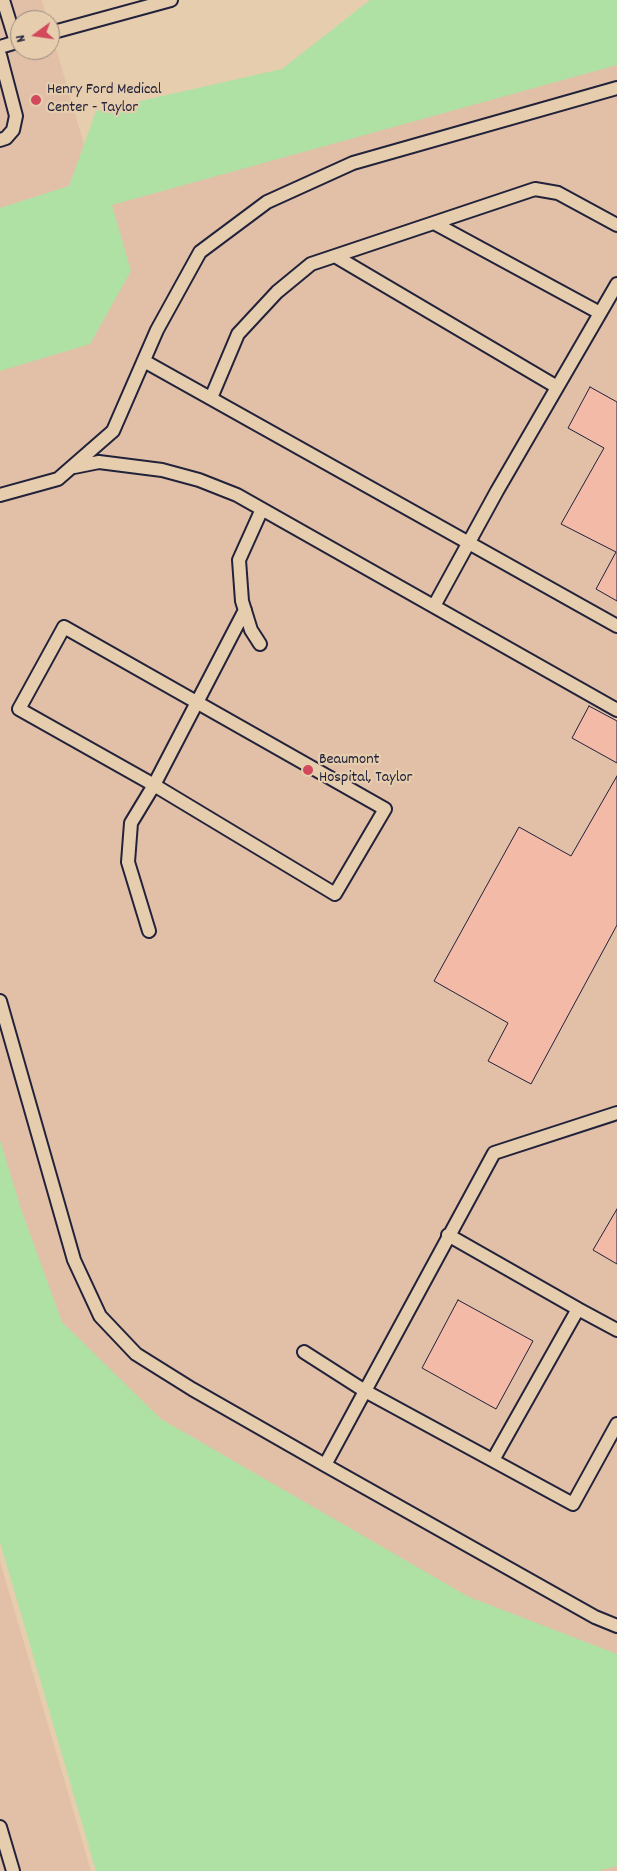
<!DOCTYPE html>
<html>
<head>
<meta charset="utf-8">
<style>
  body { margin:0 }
  #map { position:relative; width:617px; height:1871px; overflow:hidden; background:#e6cdae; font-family:Dekko,sans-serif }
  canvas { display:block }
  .north { position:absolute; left:10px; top:10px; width:50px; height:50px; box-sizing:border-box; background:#e6cdae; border:1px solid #988980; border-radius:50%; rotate:256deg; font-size:14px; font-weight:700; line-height:20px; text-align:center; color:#22223b }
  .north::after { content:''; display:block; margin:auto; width:18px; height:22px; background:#d1495b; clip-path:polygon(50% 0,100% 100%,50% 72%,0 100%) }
</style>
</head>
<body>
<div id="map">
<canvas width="617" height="1871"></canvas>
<div class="north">N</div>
</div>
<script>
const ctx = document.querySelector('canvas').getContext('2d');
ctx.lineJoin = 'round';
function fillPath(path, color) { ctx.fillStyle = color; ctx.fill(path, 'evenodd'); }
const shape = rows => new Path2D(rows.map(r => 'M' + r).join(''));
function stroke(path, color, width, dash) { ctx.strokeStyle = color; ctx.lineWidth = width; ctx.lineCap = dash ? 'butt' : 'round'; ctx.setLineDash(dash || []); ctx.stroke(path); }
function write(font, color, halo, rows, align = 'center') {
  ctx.font = font + ' Dekko,sans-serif'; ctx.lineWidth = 4.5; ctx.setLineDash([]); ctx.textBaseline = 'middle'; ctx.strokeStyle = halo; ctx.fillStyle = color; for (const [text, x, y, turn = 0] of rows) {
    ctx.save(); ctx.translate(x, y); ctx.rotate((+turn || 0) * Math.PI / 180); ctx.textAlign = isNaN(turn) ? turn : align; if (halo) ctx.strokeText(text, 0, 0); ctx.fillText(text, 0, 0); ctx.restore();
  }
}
fillPath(shape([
  [0,0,42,0,47,20,20,20,20,50,50,50,50,28,86,151,617,17,617,1871,144,1871,0,1361],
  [0,1561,91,1871,0,1871]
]), '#e2c0a7');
fillPath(shape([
  [370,0,617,0,617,65,112,205,131,271,90,344,0,371,0,208,69,186,96,111,282,69],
  [0,1140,21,1209,62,1322,161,1419,469,1597,617,1654,617,1866,598,1871,96,1871,0,1542]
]), '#aee1a3');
const building = shape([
  [590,387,617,402,617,601,596,589,616,552,561,524,604,448,568,428,590,387],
  [589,706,617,721,617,763,572,738,589,706],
  [617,776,617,925,531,1084,488,1061,508,1023,434,981,519,827,571,856,617,776],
  [617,1209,617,1264,593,1250,617,1209],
  [458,1300,533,1341,496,1409,422,1368,458,1300]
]);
fillPath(building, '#f2baa7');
stroke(building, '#22223b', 1);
const service = shape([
  [3,0,16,42],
  [50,33,171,0],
  [0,47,20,41],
  [0,55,16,116,13,130,6,138,0,140],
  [434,223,600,313],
  [335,256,557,387],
  [144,361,617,626],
  [211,398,238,334,277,292,311,264,535,189,558,193,617,225],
  [74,467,99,462,162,470,199,480,237,495,617,710],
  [0,495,58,479,113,431,157,330,200,252,267,202,353,163,617,88],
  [434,606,497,491,617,284],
  [64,627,385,809,335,894,154,785,19,709,64,627],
  [260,644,251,630,242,601,239,560,262,509],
  [149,931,128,862,131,823,154,785,245,610],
  [0,1001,74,1260,100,1316,136,1354,192,1389,325,1465,595,1617,617,1626],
  [448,1235,578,1309],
  [304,1352,365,1391,494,1153,617,1113],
  [493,1460,578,1309,617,1330],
  [325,1465,365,1391,573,1504,617,1424],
  [0,1827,13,1871]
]);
stroke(service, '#22223b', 16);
stroke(service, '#e6cdae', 12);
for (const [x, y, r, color] of [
  [36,100,6,"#d1495b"],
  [308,770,6,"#d1495b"]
]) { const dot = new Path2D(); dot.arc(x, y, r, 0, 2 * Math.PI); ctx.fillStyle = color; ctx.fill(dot); stroke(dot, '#e6cdae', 2); }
write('16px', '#22223b', '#e6cdae', [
  ["Henry Ford Medical",47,91],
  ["Center - Taylor",47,109],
  ["Beaumont",319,761],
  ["Hospital, Taylor",319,779]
], 'left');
</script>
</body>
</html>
